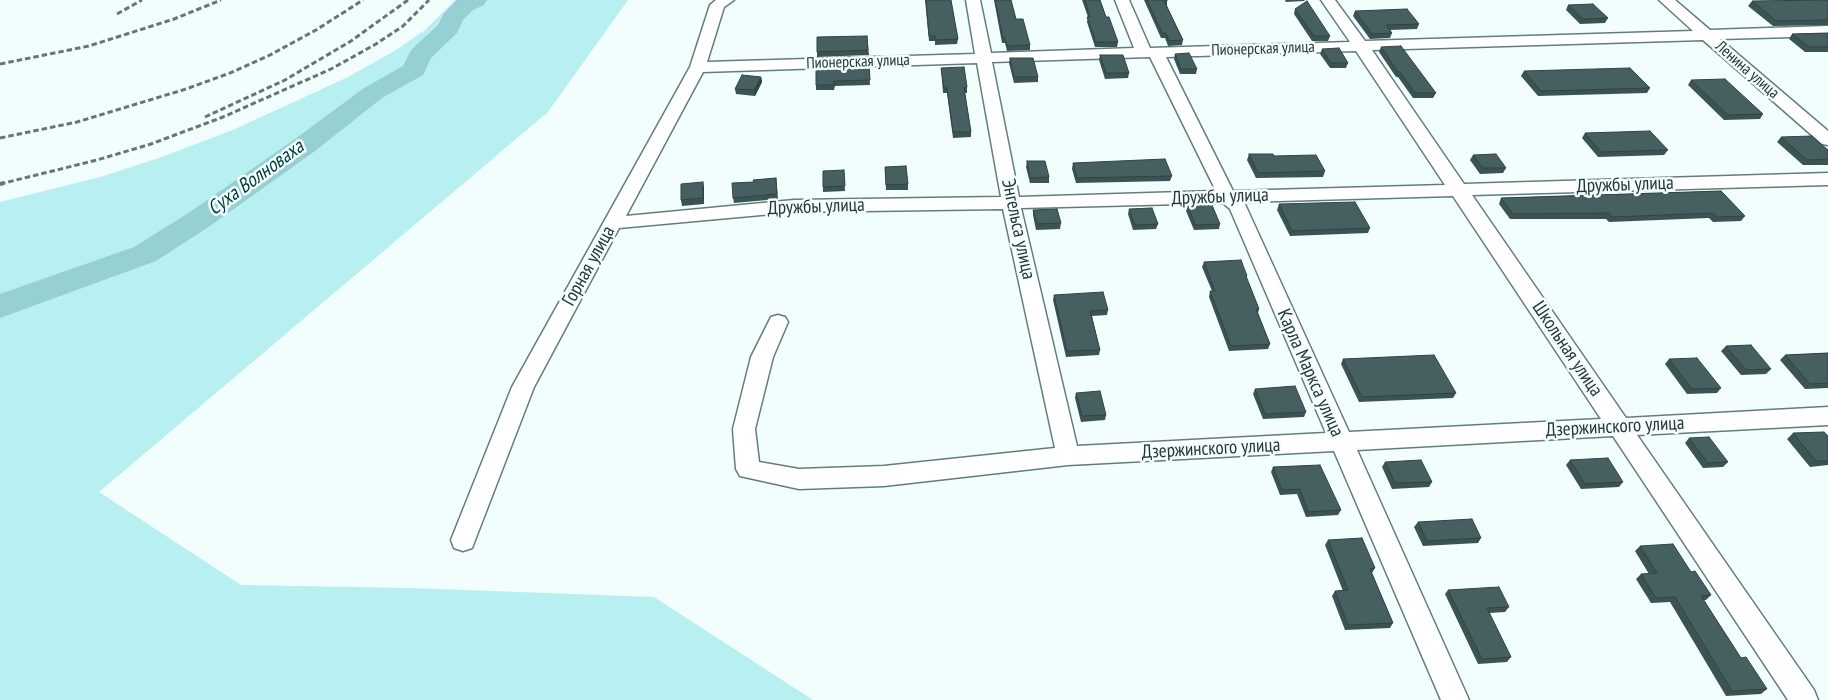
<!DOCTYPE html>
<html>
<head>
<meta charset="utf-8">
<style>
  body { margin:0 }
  canvas { display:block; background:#f2fefe }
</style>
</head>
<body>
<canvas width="1828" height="700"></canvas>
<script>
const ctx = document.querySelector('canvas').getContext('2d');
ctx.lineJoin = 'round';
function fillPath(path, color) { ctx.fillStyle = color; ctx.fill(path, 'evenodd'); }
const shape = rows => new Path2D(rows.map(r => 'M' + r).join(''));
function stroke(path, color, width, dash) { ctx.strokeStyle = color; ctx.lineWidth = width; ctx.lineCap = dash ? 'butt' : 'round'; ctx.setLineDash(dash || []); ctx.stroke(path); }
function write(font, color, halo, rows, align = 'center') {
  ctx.font = font + ' "PT Sans Narrow",sans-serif'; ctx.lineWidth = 5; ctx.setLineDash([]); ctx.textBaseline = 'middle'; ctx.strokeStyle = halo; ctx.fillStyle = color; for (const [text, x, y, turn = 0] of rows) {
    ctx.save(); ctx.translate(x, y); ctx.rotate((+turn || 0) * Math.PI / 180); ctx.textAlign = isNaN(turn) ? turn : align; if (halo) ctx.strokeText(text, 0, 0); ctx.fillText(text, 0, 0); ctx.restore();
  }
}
fillPath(shape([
  [455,0,628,0,548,112,99,492,241,585,411,588,654,597,813,700,0,700,0,202,100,177,159,158,235,129,348,77,396,50,425,30]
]), '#b8eff0');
fillPath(shape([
  [457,0,487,0,484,5,473,10,463,20,457,33,431,58,423,75,382,98,315,151,210,226,156,261,0,318,0,294,134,247,190,212,295,139,364,88,403,66,411,50,438,25,444,13,457,0]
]), '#97d0d2');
const minor = shape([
  [716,0,734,0,724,7,707,62,975,54,966,0,980,0,991,53,1134,48,1115,0,1129,0,1150,48,1350,42,1321,0,1335,0,1365,41,1693,31,1659,0,1675,0,1710,30,1828,26,1828,36,1720,39,1828,131,1828,145,1822,144,1703,40,1372,50,1464,184,1828,173,1828,185,1472,195,1626,418,1828,407,1828,425,1637,435,1814,690,1818,700,1788,700,1613,436,1357,450,1469,700,1441,700,1334,451,1068,465,884,486,799,489,740,476,736,469,733,429,751,357,771,317,778,315,785,317,788,322,773,357,755,429,759,462,799,469,884,466,1055,448,1003,209,794,212,619,228,534,387,472,548,463,551,454,548,451,540,512,387,690,67,710,5,716,0],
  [1356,51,1445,185,1233,191,1166,57,1356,51],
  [1150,57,1216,191,1019,197,992,62,1150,57],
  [977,63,1001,197,794,200,626,216,703,72,977,63],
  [1453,196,1601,419,1349,432,1244,202,1453,196],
  [1223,203,1230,209,1326,433,1077,446,1021,208,1223,203]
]);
stroke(minor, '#627d7e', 3);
fillPath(minor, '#fff');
stroke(shape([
  [117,14,142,0],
  [0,64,89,46,174,19,221,0],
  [205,117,285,80,351,41,408,0],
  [0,138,77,122,186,89,230,73,270,55,316,30,363,0],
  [0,184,97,160,151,144,223,117,331,69,376,44,403,26,429,0]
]), '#697474', 3, [5.5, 3]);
stroke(shape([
  [0,184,4,183]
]), '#697474', 4, [7, 4]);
fillPath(shape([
  [925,0,951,0,958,39,957,44,935,45,935,41,929,41],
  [994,0,1011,0,1016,19,1030,45,1030,50,1007,51,1005,43,1002,43],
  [1082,0,1100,0,1106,17,1118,42,1117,47,1095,47,1087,22,1088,17],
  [1144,0,1167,0,1167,6,1183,40,1182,45,1168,46,1165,38,1161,38],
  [1285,0,1305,0,1304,1,1286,2],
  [1828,0,1828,25,1773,26,1748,6,1752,1],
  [1568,5,1608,18,1605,23,1580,24,1566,10],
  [1295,9,1330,36,1328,41,1312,41,1294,14],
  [1355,11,1419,24,1417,29,1390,30,1392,33,1390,38,1370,39,1353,16],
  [1828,33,1828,52,1805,52,1789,39,1792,34],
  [867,36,869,55,817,57,817,52],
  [1381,47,1436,93,1433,98,1413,98,1398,77,1396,77,1379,52],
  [1322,49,1348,63,1346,68,1330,68,1320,54],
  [1175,54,1197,69,1196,74,1180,74,1174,59],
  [1100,55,1129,73,1128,78,1105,79,1099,60],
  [1010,58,1038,77,1038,82,1014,83,1009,63],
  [869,63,870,85,835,86,834,90,816,90,816,85],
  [941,68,967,87,967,93,965,93,971,132,971,137,953,138,947,93,943,93],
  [1524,71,1650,88,1647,93,1538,96,1521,76],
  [761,77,762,82,755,96,736,94,735,89],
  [1691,80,1763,114,1760,119,1724,120,1688,85],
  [1585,133,1668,150,1664,155,1598,157,1582,138],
  [1781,137,1828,150,1828,165,1803,165,1777,142],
  [1249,154,1274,156,1325,171,1323,177,1256,178,1247,160],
  [1473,155,1506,168,1503,173,1480,174,1470,160],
  [1027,161,1049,177,1049,183,1030,183,1026,167],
  [1073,163,1172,176,1170,181,1076,183,1072,169],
  [885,167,908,184,908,190,886,190],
  [844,170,845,191,823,192,823,187],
  [776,178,778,199,734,203,733,198,754,182],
  [704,187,704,204,682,206,681,200],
  [1721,191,1745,216,1741,221,1713,222,1709,218,1609,222,1606,219,1510,219,1499,204,1501,198],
  [1279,204,1370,228,1368,233,1290,236,1277,210],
  [1188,206,1220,224,1219,229,1194,230,1186,211],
  [1129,209,1158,224,1156,229,1133,230,1128,214],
  [1033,210,1061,223,1060,229,1036,230,1033,215],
  [1204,262,1247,276,1247,279,1259,309,1258,313,1270,344,1268,349,1229,351,1209,297,1210,291,1212,291,1202,267],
  [1054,295,1108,310,1107,315,1092,316,1100,350,1099,355,1066,357,1053,300],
  [1726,346,1771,369,1766,374,1741,375,1721,351],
  [1828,353,1828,388,1805,389,1780,360,1785,355],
  [1343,359,1456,393,1453,398,1359,402,1341,364],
  [1669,359,1721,388,1717,393,1687,394,1665,364],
  [1255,389,1306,412,1304,417,1263,419,1253,394],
  [1076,393,1106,415,1105,420,1081,422,1075,398],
  [1793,433,1828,436,1828,465,1810,467,1787,439],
  [1689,438,1728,462,1723,467,1703,468,1685,443],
  [1570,460,1623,482,1619,487,1581,489,1566,465],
  [1385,462,1432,482,1429,487,1392,489,1382,467],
  [1273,467,1341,510,1338,515,1306,517,1297,494,1280,495,1271,472],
  [1418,522,1481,538,1478,543,1423,546,1414,527],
  [1328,540,1375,568,1372,573,1393,623,1390,628,1345,630,1332,596,1335,591,1343,591,1325,545],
  [1640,546,1691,572,1711,595,1706,600,1704,600,1741,658,1767,689,1761,694,1726,696,1670,602,1651,603,1636,579,1641,574,1649,574,1635,551],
  [1448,590,1509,607,1505,612,1489,613,1511,657,1507,662,1478,664,1445,594]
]), '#3c5353');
fillPath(shape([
  [761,77,762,82,755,96,754,90],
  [703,182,704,187,704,204,703,198]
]), '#314344');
const building = shape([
  [926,0,951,0,958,39,935,40,935,36,929,36,926,0],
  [995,0,1011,0,1016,19,1023,19,1030,45,1007,46,1005,38,1003,38,995,0],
  [1085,0,1100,0,1106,17,1109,17,1118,42,1096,42,1087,17,1090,17,1085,0],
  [1147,0,1167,0,1167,1,1164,1,1183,40,1169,41,1166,33,1162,33,1147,0],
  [1828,0,1828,20,1776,21,1752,1,1828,0],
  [1307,1,1330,36,1314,36,1295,9,1307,1],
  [1593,4,1608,18,1583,19,1568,5,1593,4],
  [1407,9,1419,24,1386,25,1392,33,1372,34,1355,11,1407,9],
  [1828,33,1828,47,1809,47,1792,34,1828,33],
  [867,36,868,50,817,52,817,37,867,36],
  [1401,46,1436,93,1415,93,1400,72,1398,72,1381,47,1401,46],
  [1339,48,1348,63,1331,63,1322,49,1339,48],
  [1189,53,1197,69,1181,69,1175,54,1189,53],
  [1100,55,1123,55,1129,73,1106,73,1100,55],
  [1010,58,1033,58,1038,77,1014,77,1010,58],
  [869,63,870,80,834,81,834,85,816,85,816,65,869,63],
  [964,67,967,87,964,88,971,132,953,132,947,88,944,88,941,68,964,67],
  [1630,68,1650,88,1541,91,1524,71,1630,68],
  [742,75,761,77,754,90,735,89,742,75],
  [1725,79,1763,114,1728,115,1691,80,1725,79],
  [1650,131,1668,150,1601,152,1585,133,1650,131],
  [1812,136,1828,150,1828,159,1807,160,1781,137,1812,136],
  [1249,154,1273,154,1274,156,1316,155,1325,171,1258,173,1249,154],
  [1496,154,1506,168,1483,168,1473,155,1496,154],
  [1165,159,1172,176,1077,178,1073,163,1165,159],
  [1027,161,1045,161,1049,177,1030,178,1027,161],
  [906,166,908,184,886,185,885,167,906,166],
  [844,170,845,186,823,187,823,171,844,170],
  [776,178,777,194,733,198,732,183,754,182,753,180,776,178],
  [703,182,703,198,681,200,681,184,703,182],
  [1721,191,1745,216,1717,217,1713,213,1612,217,1609,213,1513,214,1501,198,1721,191],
  [1355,202,1370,228,1292,231,1279,204,1355,202],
  [1212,205,1220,224,1195,225,1188,206,1212,205],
  [1152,208,1158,224,1135,225,1129,209,1152,208],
  [1057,209,1061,223,1037,224,1033,210,1057,209],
  [1241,260,1247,276,1246,276,1259,309,1256,309,1270,344,1231,346,1210,291,1215,291,1204,262,1241,260],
  [1103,292,1108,310,1090,311,1100,350,1067,351,1054,295,1103,292],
  [1751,345,1771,369,1746,370,1726,346,1751,345],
  [1828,353,1828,383,1810,384,1785,355,1828,353],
  [1434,355,1456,393,1362,397,1343,359,1434,355],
  [1697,358,1721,388,1692,389,1669,359,1697,358],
  [1295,386,1306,412,1265,414,1255,389,1295,386],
  [1100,391,1106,415,1082,416,1076,393,1100,391],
  [1824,432,1828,436,1828,461,1816,461,1793,433,1824,432],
  [1709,437,1728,462,1708,463,1689,438,1709,437],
  [1608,458,1623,482,1585,484,1570,460,1608,458],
  [1421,460,1432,482,1395,483,1385,462,1421,460],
  [1320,465,1341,510,1308,512,1300,489,1282,490,1273,467,1320,465],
  [1472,519,1481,538,1427,541,1418,522,1472,519],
  [1362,538,1375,568,1370,569,1393,623,1348,625,1335,591,1348,590,1328,540,1362,538],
  [1673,544,1691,572,1695,571,1711,595,1701,596,1741,658,1746,657,1767,689,1732,691,1675,597,1656,598,1641,574,1657,573,1640,546,1673,544],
  [1499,587,1509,607,1487,608,1511,657,1482,659,1448,590,1499,587]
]);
fillPath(building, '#466061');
stroke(building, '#314344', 1);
write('16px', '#283333', '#f2fefe', [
  ["Пионерская улица",1263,49,-2],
  ["Пионерская улица",858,62,-2],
  ["Ленина улица",1747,70,41]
]);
write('19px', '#283333', '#f2fefe', [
  ["Дружбы улица",1625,185,-2],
  ["Дружбы улица",1220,197,-2],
  ["Дружбы улица",816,207,-2],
  ["Энгельса улица",1018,229,78],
  ["Горная улица",589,266,-61],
  ["Школьная улица",1567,349,56],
  ["Карла Маркса улица",1310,373,66],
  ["Дзержинского улица",1615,427,-3],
  ["Дзержинского улица",1211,449,-3]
]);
write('italic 20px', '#00383a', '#f2fefe', [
  ["Суха Волноваха",256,178,-36]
]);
</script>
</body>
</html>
